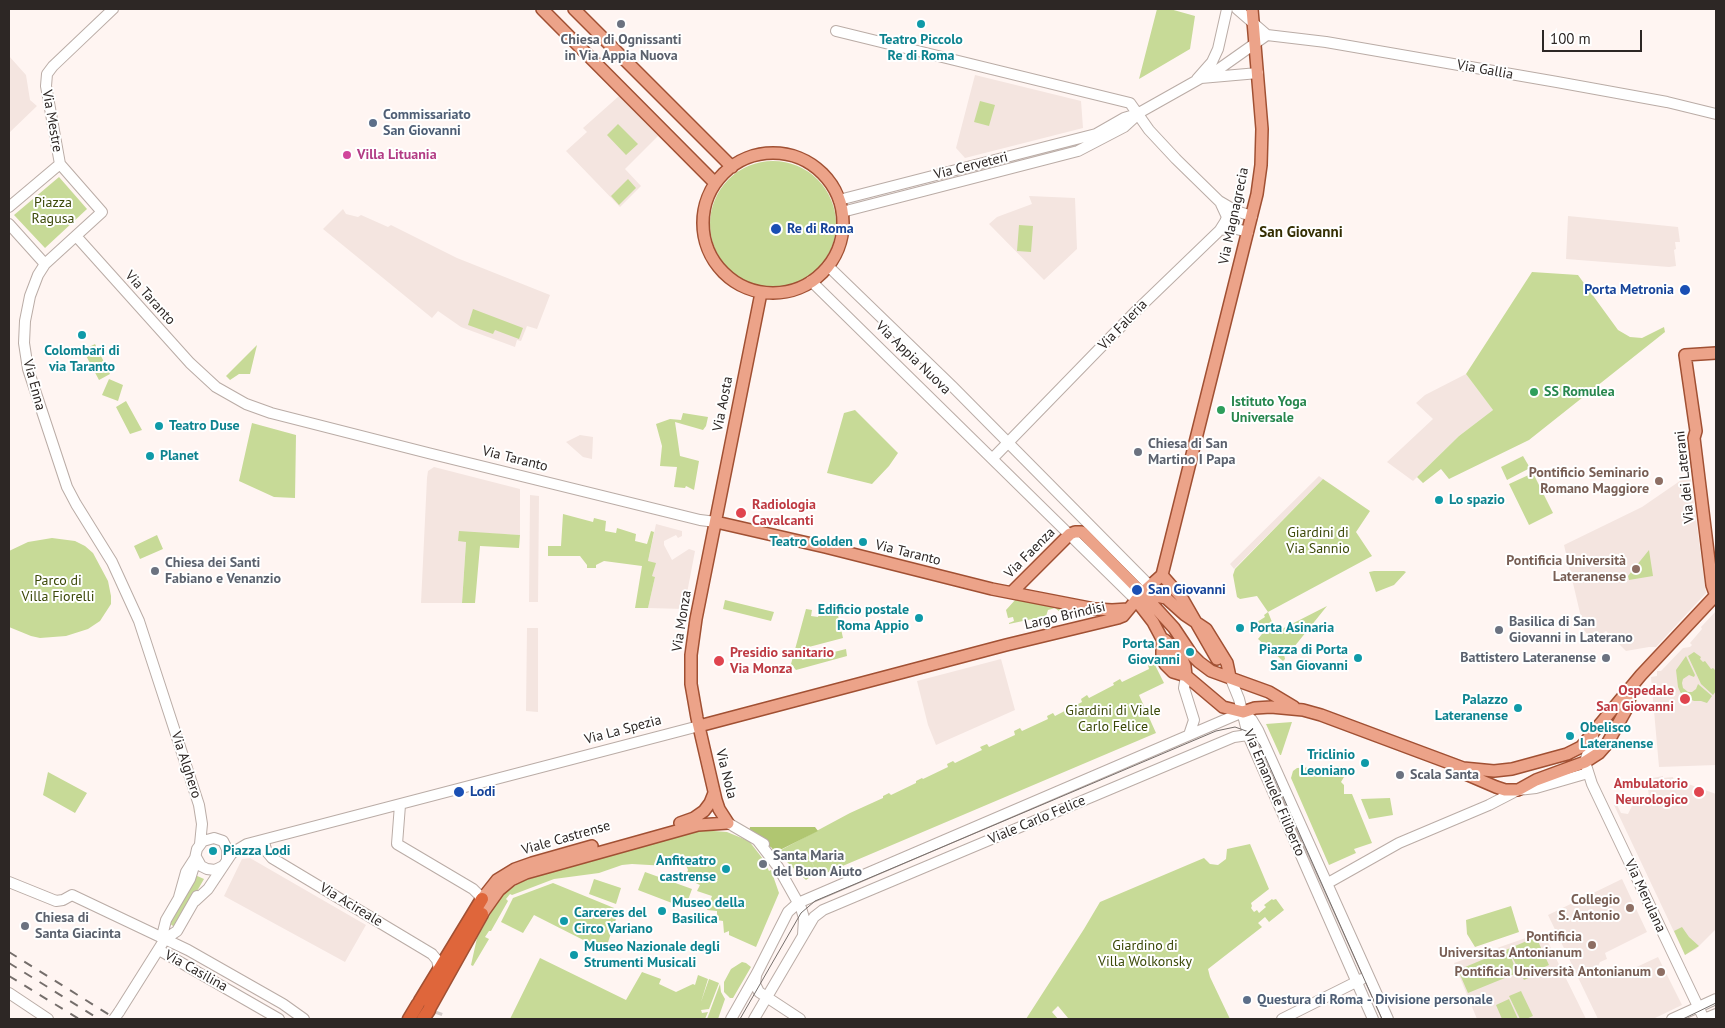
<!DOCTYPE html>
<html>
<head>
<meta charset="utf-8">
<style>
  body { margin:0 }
  #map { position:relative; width:1725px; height:1028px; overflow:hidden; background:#fff5f2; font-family:"PT Sans",sans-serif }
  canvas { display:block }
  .frame { position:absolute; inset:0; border:10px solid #2d2725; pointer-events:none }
  .scale { position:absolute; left:1542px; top:30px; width:100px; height:22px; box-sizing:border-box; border:2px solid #2d2725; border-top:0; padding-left:6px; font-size:15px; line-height:18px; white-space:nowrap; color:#2d2725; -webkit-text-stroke:4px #fff; paint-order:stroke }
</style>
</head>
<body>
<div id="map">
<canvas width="1725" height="1028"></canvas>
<div class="frame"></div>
<div class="scale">100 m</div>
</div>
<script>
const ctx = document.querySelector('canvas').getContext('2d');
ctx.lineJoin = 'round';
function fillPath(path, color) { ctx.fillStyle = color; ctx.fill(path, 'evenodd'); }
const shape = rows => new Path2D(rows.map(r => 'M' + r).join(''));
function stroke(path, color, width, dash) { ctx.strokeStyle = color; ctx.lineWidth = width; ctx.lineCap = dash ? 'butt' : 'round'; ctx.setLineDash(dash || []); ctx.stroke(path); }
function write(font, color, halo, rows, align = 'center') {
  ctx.font = font + ' "PT Sans",sans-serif'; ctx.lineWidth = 4; ctx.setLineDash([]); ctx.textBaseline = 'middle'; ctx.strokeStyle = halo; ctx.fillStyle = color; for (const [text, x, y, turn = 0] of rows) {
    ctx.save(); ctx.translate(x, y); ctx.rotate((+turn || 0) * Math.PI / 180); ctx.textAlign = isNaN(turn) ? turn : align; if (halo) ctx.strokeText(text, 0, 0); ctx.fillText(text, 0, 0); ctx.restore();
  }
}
fillPath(shape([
  [9,56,26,75,30,100,37,106,9,133],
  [975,75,1081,101,1083,128,965,158,956,148],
  [619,96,658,136,625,169,641,186,620,207,566,151,587,132,583,128],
  [1029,196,1075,198,1077,249,1044,280,989,224,997,217,1032,204],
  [343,209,346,214,358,217,361,215,388,227,391,225,457,258,550,295,537,329,527,326,521,341,517,340,515,347,461,327,438,311,432,318,323,229],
  [1568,216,1678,227,1680,242,1675,242,1676,249,1674,250,1676,266,1669,267,1566,259],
  [1466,374,1493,410,1459,436,1413,481,1387,462,1433,419,1416,403,1425,395],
  [580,435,593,437,592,459,583,457,566,442],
  [434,467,520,489,520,535,459,532,466,541,462,603,421,603,427,478,428,471],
  [1690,474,1706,593,1656,647,1649,647,1626,651,1606,631,1593,641,1584,630,1564,545,1642,507],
  [1319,476,1323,479,1234,569,1230,564],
  [530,495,539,496,538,602,529,602],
  [656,524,682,531,682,536,678,538,676,535,664,541,664,545,672,560,689,549,695,551,684,609,648,608,655,577,652,576,648,561],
  [1716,611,1716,765,1659,767,1651,677,1657,676,1657,671,1661,671,1683,648,1690,647,1692,645,1690,643,1702,629,1701,627],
  [527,628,538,628,538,712,526,711],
  [1001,659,1015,710,936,745,928,725,917,681],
  [1663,776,1663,778,1673,777,1674,781,1680,781,1716,794,1716,929,1696,949,1685,955,1614,805,1617,805,1621,813,1628,814,1632,806,1641,804,1640,799,1649,798,1647,779],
  [250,858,366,925,345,962,224,896,242,859],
  [1622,879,1647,932,1605,953,1607,959,1600,962,1597,968,1601,975,1607,975,1611,973,1613,978,1658,957,1682,1005,1653,1019,1598,1019,1548,915],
  [1543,932,1586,1019,1477,1019,1454,963]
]), '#f4e5e0');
fillPath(shape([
  [1157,9,1170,9,1195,16,1190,49,1139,79],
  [980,101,995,105,989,126,974,122],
  [618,124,638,144,626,155,607,135],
  '710 224a63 63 0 1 1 126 0a63 63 0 1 1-126 0Z',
  [59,177,87,209,45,248,14,215],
  [628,179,636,188,619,205,611,196],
  [1019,225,1033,226,1031,252,1017,251],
  [1532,272,1578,275,1618,330,1630,337,1642,338,1664,327,1665,332,1529,440,1449,479,1441,469,1423,483,1417,477,1459,436,1493,410,1466,374],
  [473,309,523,328,519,339,495,330,493,334,468,325],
  [95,344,110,374,99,380,83,350],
  [257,345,250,374,239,374,230,380,226,376],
  [109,379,123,385,118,401,102,395],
  [126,401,142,430,130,434,116,407],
  [855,410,898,453,889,466,872,484,827,473,844,413],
  [683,413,708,417,706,426,703,430,675,422,680,456,699,461,694,490,686,486,685,488,674,487,677,467,660,466,662,446,656,424,670,419,681,420],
  [252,423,296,435,295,498,274,497,239,481],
  [1523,456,1530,468,1507,480,1501,467],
  [1533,473,1553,513,1529,525,1509,484],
  [1323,479,1370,511,1356,532,1372,556,1268,612,1276,632,1327,606,1290,652,1284,654,1285,659,1283,661,1258,639,1262,634,1259,628,1254,624,1265,617,1264,615,1268,612,1257,596,1240,599,1237,597,1233,575,1235,569],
  [563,514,593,522,594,518,606,521,605,531,616,533,617,528,636,534,635,541,647,544,651,531,654,532,648,561,656,563,652,576,655,577,648,608,635,608,642,566,604,561,596,565,596,568,587,568,587,565,580,556,548,556,548,546,561,546],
  [459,531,520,535,519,548,480,546,475,603,462,603,466,542,458,541],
  [157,535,163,549,140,559,134,546],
  [52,538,75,541,85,546,93,553,108,581,111,596,111,604,100,621,88,629,66,636,40,638,31,636,9,627,9,551,28,542],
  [1649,550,1653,576,1629,580,1628,576],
  [1374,571,1404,571,1406,572,1394,585,1376,592,1369,572],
  [1016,599,1075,609,1060,612,1055,608,1048,610,1046,616,1009,624,1009,623,1014,621,1013,617,1008,618,1006,610],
  [725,600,774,612,771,621,723,609],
  [821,607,837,611,843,638,805,648,802,660,846,649,847,656,796,670,791,664,806,609,812,610,811,616,818,617],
  [1694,652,1701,657,1700,659,1703,662,1705,661,1711,669,1713,668,1716,671,1716,691,1713,695,1701,684,1688,656],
  [1686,656,1695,675,1694,677,1689,675,1683,679,1682,683,1683,688,1688,692,1692,692,1696,689,1698,684,1712,696,1707,703,1701,701,1694,701,1682,696,1678,687,1676,670],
  [1154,663,1164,683,1139,695,1156,733,819,876,817,872,806,880,786,861,807,852,816,871,807,851,788,859,784,858,781,850,850,813,883,798,883,796,889,793,891,795,916,783,916,781,922,778,923,779,948,767,947,764,953,761,955,763,982,750,980,747,987,744,989,747,1015,735,1014,731,1020,728,1022,731,1048,719,1047,716,1053,713,1055,716,1082,702,1081,699,1087,695,1089,698,1114,685,1113,683,1120,679,1122,682,1149,669,1148,665],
  [1292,722,1281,755,1280,755,1266,724],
  [1343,766,1344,777,1341,782,1344,785,1344,794,1352,794,1372,843,1354,849,1356,853,1329,865,1291,778,1293,771,1297,768],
  [48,772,87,793,75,813,43,795],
  [1390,798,1393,815,1369,819,1361,799],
  [701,830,727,832,749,841,763,859,758,861,760,868,767,867,769,871,771,870,779,893,756,947,729,935,729,931,724,933,723,921,717,920,717,911,707,910,712,896,697,891,700,885,685,878,688,870,686,865,667,866,632,864,622,865,599,873,554,879,512,895,510,894,506,899,508,901,491,931,489,931,485,937,489,939,473,966,471,965,477,938,492,911,503,895,520,882,553,871],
  [1250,844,1269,889,1251,903,1252,906,1251,908,1254,912,1257,910,1259,913,1266,907,1264,905,1272,899,1273,900,1276,899,1284,910,1269,922,1265,917,1258,923,1262,927,1208,969,1210,977,1230,1019,1067,1019,1068,1018,1058,1006,1052,1012,1058,1019,1026,1019,1084,929,1100,902,1204,858,1210,864,1218,865,1226,859,1227,849],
  [645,872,692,889,685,908,638,890],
  [195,875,204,879,177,926,173,926,169,923],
  [594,879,621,888,616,904,589,894],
  [553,883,619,910,605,951,534,915,523,933,501,922,513,898],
  [1511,906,1519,932,1475,947,1467,934,1466,920],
  [1682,927,1689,937,1699,946,1685,955,1674,931],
  [1536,937,1549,965,1540,969,1542,972,1524,980,1508,949],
  [1508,949,1517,973,1468,993,1458,970],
  [540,958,626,1000,642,972,661,979,659,984,676,992,693,984,695,985,698,975,708,979,701,1002,709,979,719,983,709,1009,701,1010,702,1013,708,1012,705,1019,510,1019],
  [742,962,746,963,751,967,733,998,730,998,724,992,724,982,731,969],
  [720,984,721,992,725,999,718,1019,707,1019],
  [1521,991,1533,1016,1526,1019,1520,1019,1509,996],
  [1509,999,1518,1019,1502,1019,1496,1005]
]), '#c7da97');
fillPath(shape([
  [750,827,815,827,818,831,774,853,772,848,749,832]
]), '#b0c671');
stroke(shape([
  [436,1014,437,1011]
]), '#d5ccc9', 12, [12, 6]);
const secondary = shape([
  [1237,9,1267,35],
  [836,31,1130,103,1149,130,1176,159,1219,201,1236,211,1252,216],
  [1209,76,1267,35,1326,42,1557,82,1667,102,1716,114],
  [1197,79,1212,62,1218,49,1227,9],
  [60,164,102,212,45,264,38,275,30,296,25,321,24,343,28,369,67,487,76,504,112,562,139,621,199,805,202,824,200,844],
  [60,164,46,86,47,74,53,66,113,9],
  [839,200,1096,134,1124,118,1137,114,1201,78,1258,73],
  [9,207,60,164],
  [842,212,1078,151,1124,127,1135,117],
  [9,224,45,264],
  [1220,230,1225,222,1227,217,1221,204],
  [76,236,190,363,216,387,246,404,271,413,428,453,700,520,716,522],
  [828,266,953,387,1150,586],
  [811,281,1136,600],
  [993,458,1137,310,1220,230,1233,228,1248,232],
  [1186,676,1184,688,1194,720,1189,735],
  [1230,677,1239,699,1248,735,1373,1019],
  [1243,712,1252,720,1258,730,1388,1019],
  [1593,735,1585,762,1592,784,1704,1019],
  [400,805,397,844,473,889,479,895,483,906],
  [728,823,764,844],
  [263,840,267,852,272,858,432,954,437,960,439,969],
  [758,841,778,867,801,908,804,918,803,935],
  [196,857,201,866,207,869,215,870,223,866],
  [9,882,56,901,63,900,72,895,188,950,283,1004,304,1019],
  [1328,883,1399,843,1489,805,1518,790,1536,788,1588,773],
  [179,897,186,872,195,858,197,849,203,841,214,838,223,841,227,849,227,860],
  [195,901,208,889,232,853,247,844,699,726],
  [165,939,163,932,166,920,190,879,195,863],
  [159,950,279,1019],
  [756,976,755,984,759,992,800,1019],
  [9,993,48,1019],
  [119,1012,165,939,177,931,197,896],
  [731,1019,757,973,788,912,798,903,1243,712],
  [754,1019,814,917,823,910,1234,737,1248,735],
  [1282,1019,1362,979],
  [1672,1019,1716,999],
  [1704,1019,1716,1014]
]);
const primary = shape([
  [542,9,715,183],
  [574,9,732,167],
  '703 223a70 70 0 1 1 140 0a70 70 0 1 1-140 0Z',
  [716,522,825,547,992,589,1095,609,1112,610,1128,609],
  [1162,575,1257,194,1261,165,1262,129,1252,9],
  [1162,575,1182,598,1217,659],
  [1012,592,1070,534,1075,532,1082,532,1142,593,1174,628,1192,655,1199,662,1211,671,1269,692,1294,707],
  [1142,593,1166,598,1185,615,1206,629,1227,663,1230,677],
  [1716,596,1712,585,1694,438,1696,431,1685,355,1716,353],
  [1136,600,1153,622,1178,669,1223,707,1243,712,1255,708,1271,707,1303,710,1321,715,1463,768,1494,771,1512,769,1567,754,1581,747,1641,675,1716,595],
  [1165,640,1180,654,1185,666,1186,676],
  [1162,642,1162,656,1165,664,1173,672,1183,675],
  [699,726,1006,645,1118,618,1123,616,1142,593,1162,575],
  [1461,772,1496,787,1505,790,1518,790,1536,780,1585,762,1599,753,1607,744,1627,708,1634,684],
  [680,823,694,818,704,811,710,803,714,793],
  [728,823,719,809,716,800,697,718,691,684,691,655,696,619,761,293],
  [482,899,497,880,515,869,532,863,592,846],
  [482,914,499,890,511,880,526,873,698,825,728,823]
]);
const highway = shape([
  [420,1001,482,899],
  [430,1007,482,914],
  [409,1019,418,1004],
  [423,1019,429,1010]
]);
stroke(secondary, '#baaca6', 12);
stroke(primary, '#a15033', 14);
stroke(highway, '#a15033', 15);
stroke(secondary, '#fff', 10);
stroke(primary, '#eca389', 11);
stroke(highway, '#df663b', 12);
stroke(shape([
  [740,1019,801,913,815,901,1216,731,1235,727,1249,732,1260,745,1382,1019],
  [1683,1019,1716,1003]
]), '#756e6b', 1);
stroke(shape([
  [9,952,116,1019],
  [9,963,99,1019],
  [9,976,79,1019]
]), '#756e6b', 2, [9, 9]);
const secondaryBridge = shape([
  [114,1019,119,1012]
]);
stroke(secondaryBridge, '#baaca6', 12, []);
stroke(secondaryBridge, '#fff', 10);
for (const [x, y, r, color] of [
  [621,24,5,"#6b7280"],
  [921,24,5,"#0f9aa8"],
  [373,123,5,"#5c6f8a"],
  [347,155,5,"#d1479c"],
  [776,229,6,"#1a4fb4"],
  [1685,290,6,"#1a4fb4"],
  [82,335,5,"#0f9aa8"],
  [1534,392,5,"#2e9e5b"],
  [1221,410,5,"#2e9e5b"],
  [159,426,5,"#0f9aa8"],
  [1138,452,5,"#6b7280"],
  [150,456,5,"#0f9aa8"],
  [1659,481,5,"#8d6e63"],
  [1439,500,5,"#0f9aa8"],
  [741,513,6,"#e0444e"],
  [863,542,5,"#0f9aa8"],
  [1636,569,5,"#8d6e63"],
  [155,571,5,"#6b7280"],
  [1137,590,6,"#1a4fb4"],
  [919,618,5,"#0f9aa8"],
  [1240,628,5,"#0f9aa8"],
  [1499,630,5,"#6b7280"],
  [1190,652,5,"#0f9aa8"],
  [1358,658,5,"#0f9aa8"],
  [1606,658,5,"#6b7280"],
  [719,661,6,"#e0444e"],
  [1685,699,6,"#e0444e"],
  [1518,708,5,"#0f9aa8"],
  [1570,736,5,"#0f9aa8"],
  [1365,763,5,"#0f9aa8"],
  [1400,775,5,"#6b7280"],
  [459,792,6,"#1a4fb4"],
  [1699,792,6,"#e0444e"],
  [213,851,5,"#0f9aa8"],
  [763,864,5,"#6b7280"],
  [726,869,5,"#0f9aa8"],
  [1630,908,5,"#8d6e63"],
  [662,911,5,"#0f9aa8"],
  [564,921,5,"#0f9aa8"],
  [25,926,5,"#6b7280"],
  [1592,945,5,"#8d6e63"],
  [574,955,5,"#0f9aa8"],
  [1661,972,5,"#8d6e63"],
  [1247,1000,5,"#5c6f8a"]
]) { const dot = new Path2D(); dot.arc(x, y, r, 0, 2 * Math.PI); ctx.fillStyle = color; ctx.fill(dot); stroke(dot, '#fff', 2); }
write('bold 14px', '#5b616d', '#fff', [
  ["Chiesa di Ognissanti",621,40,"center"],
  ["in Via Appia Nuova",621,56,"center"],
  ["Chiesa di San",1148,444],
  ["Martino I Papa",1148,460],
  ["Chiesa dei Santi",165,563],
  ["Fabiano e Venanzio",165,579],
  ["Basilica di San",1509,622],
  ["Giovanni in Laterano",1509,638],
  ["Battistero Lateranense",1596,658,"right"],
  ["Scala Santa",1410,775],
  ["Santa Maria",773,856],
  ["del Buon Aiuto",773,872],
  ["Chiesa di",35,918],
  ["Santa Giacinta",35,934]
], 'left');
write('bold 14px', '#0d838f', '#fff', [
  ["Teatro Piccolo",921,40,"center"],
  ["Re di Roma",921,56,"center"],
  ["Colombari di",82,351,"center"],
  ["via Taranto",82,367,"center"],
  ["Teatro Duse",169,426],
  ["Planet",160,456],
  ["Lo spazio",1449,500],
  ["Teatro Golden",853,542,"right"],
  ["Edificio postale",909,610,"right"],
  ["Roma Appio",909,626,"right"],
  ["Porta Asinaria",1250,628],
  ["Porta San",1180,644,"right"],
  ["Giovanni",1180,660,"right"],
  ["Piazza di Porta",1348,650,"right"],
  ["San Giovanni",1348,666,"right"],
  ["Palazzo",1508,700,"right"],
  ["Lateranense",1508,716,"right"],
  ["Obelisco",1580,728],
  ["Lateranense",1580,744],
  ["Triclinio",1355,755,"right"],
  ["Leoniano",1355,771,"right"],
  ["Piazza Lodi",223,851],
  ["Anfiteatro",716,861,"right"],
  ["castrense",716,877,"right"],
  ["Museo della",672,903],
  ["Basilica",672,919],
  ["Carceres del",574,913],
  ["Circo Variano",574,929],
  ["Museo Nazionale degli",584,947],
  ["Strumenti Musicali",584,963]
], 'left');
write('14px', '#2d2725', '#fff', [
  ["Via Gallia",1485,70,10],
  ["Via Mestre",52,121,80],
  ["Via Cerveteri",971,166,-14],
  ["Via Magnagrecia",1234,216,-78],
  ["Via Taranto",150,298,48],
  ["Via Faleria",1123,325,-46],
  ["Via Appia Nuova",913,358,44],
  ["Via Enna",34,385,75],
  ["Via Aosta",723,404,-79],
  ["Via Taranto",515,459,14],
  ["Via dei Laterani",1685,477,-96],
  ["Via Taranto",908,553,14],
  ["Via Faenza",1030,553,-45],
  ["Largo Brindisi",1065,616,-13],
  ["Via Monza",682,621,-81],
  ["Via La Spezia",623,730,-15],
  ["Via Alghero",186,765,72],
  ["Via Nola",726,774,76],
  ["Via Emanuele Filiberto",1274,793,67],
  ["Viale Carlo Felice",1037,820,-23],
  ["Viale Castrense",566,838,-16],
  ["Via Merulana",1645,896,65],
  ["Via Acireale",351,905,31],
  ["Via Casilina",196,971,29]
]);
write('bold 14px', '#4e5e75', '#fff', [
  ["Commissariato",383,115],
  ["San Giovanni",383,131],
  ["Questura di Roma - Divisione personale",1257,1000]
], 'left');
write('bold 14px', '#b23c85', '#fff', [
  ["Villa Lituania",357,155]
], 'left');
write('14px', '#3b4807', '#fff', [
  ["Piazza",53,203],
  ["Ragusa",53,219],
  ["Giardini di",1318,533],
  ["Via Sannio",1318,549],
  ["Parco di",58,581],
  ["Villa Fiorelli",58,597],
  ["Giardini di Viale",1113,711],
  ["Carlo Felice",1113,727],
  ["Giardino di",1145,946],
  ["Villa Wolkonsky",1145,962]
]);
write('bold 14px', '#164399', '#fff', [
  ["Re di Roma",787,229],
  ["Porta Metronia",1674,290,"right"],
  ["San Giovanni",1148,590],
  ["Lodi",470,792]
], 'left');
write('bold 14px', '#27864d', '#fff', [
  ["SS Romulea",1544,392],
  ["Istituto Yoga",1231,402],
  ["Universale",1231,418]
], 'left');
write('bold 14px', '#785e54', '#fff', [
  ["Pontificio Seminario",1649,473],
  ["Romano Maggiore",1649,489],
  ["Pontificia Università",1626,561],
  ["Lateranense",1626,577],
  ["Collegio",1620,900],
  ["S. Antonio",1620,916],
  ["Pontificia",1582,937],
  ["Universitas Antonianum",1582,953],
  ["Pontificia Università Antonianum",1651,972]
], 'right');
write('bold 14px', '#be3a42', '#fff', [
  ["Radiologia",752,505],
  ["Cavalcanti",752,521],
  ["Presidio sanitario",730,653],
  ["Via Monza",730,669],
  ["Ospedale",1674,691,"right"],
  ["San Giovanni",1674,707,"right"],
  ["Ambulatorio",1688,784,"right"],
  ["Neurologico",1688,800,"right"]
], 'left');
write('bold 15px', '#352f03', '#fff', [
  ["San Giovanni",1301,233]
]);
</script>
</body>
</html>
